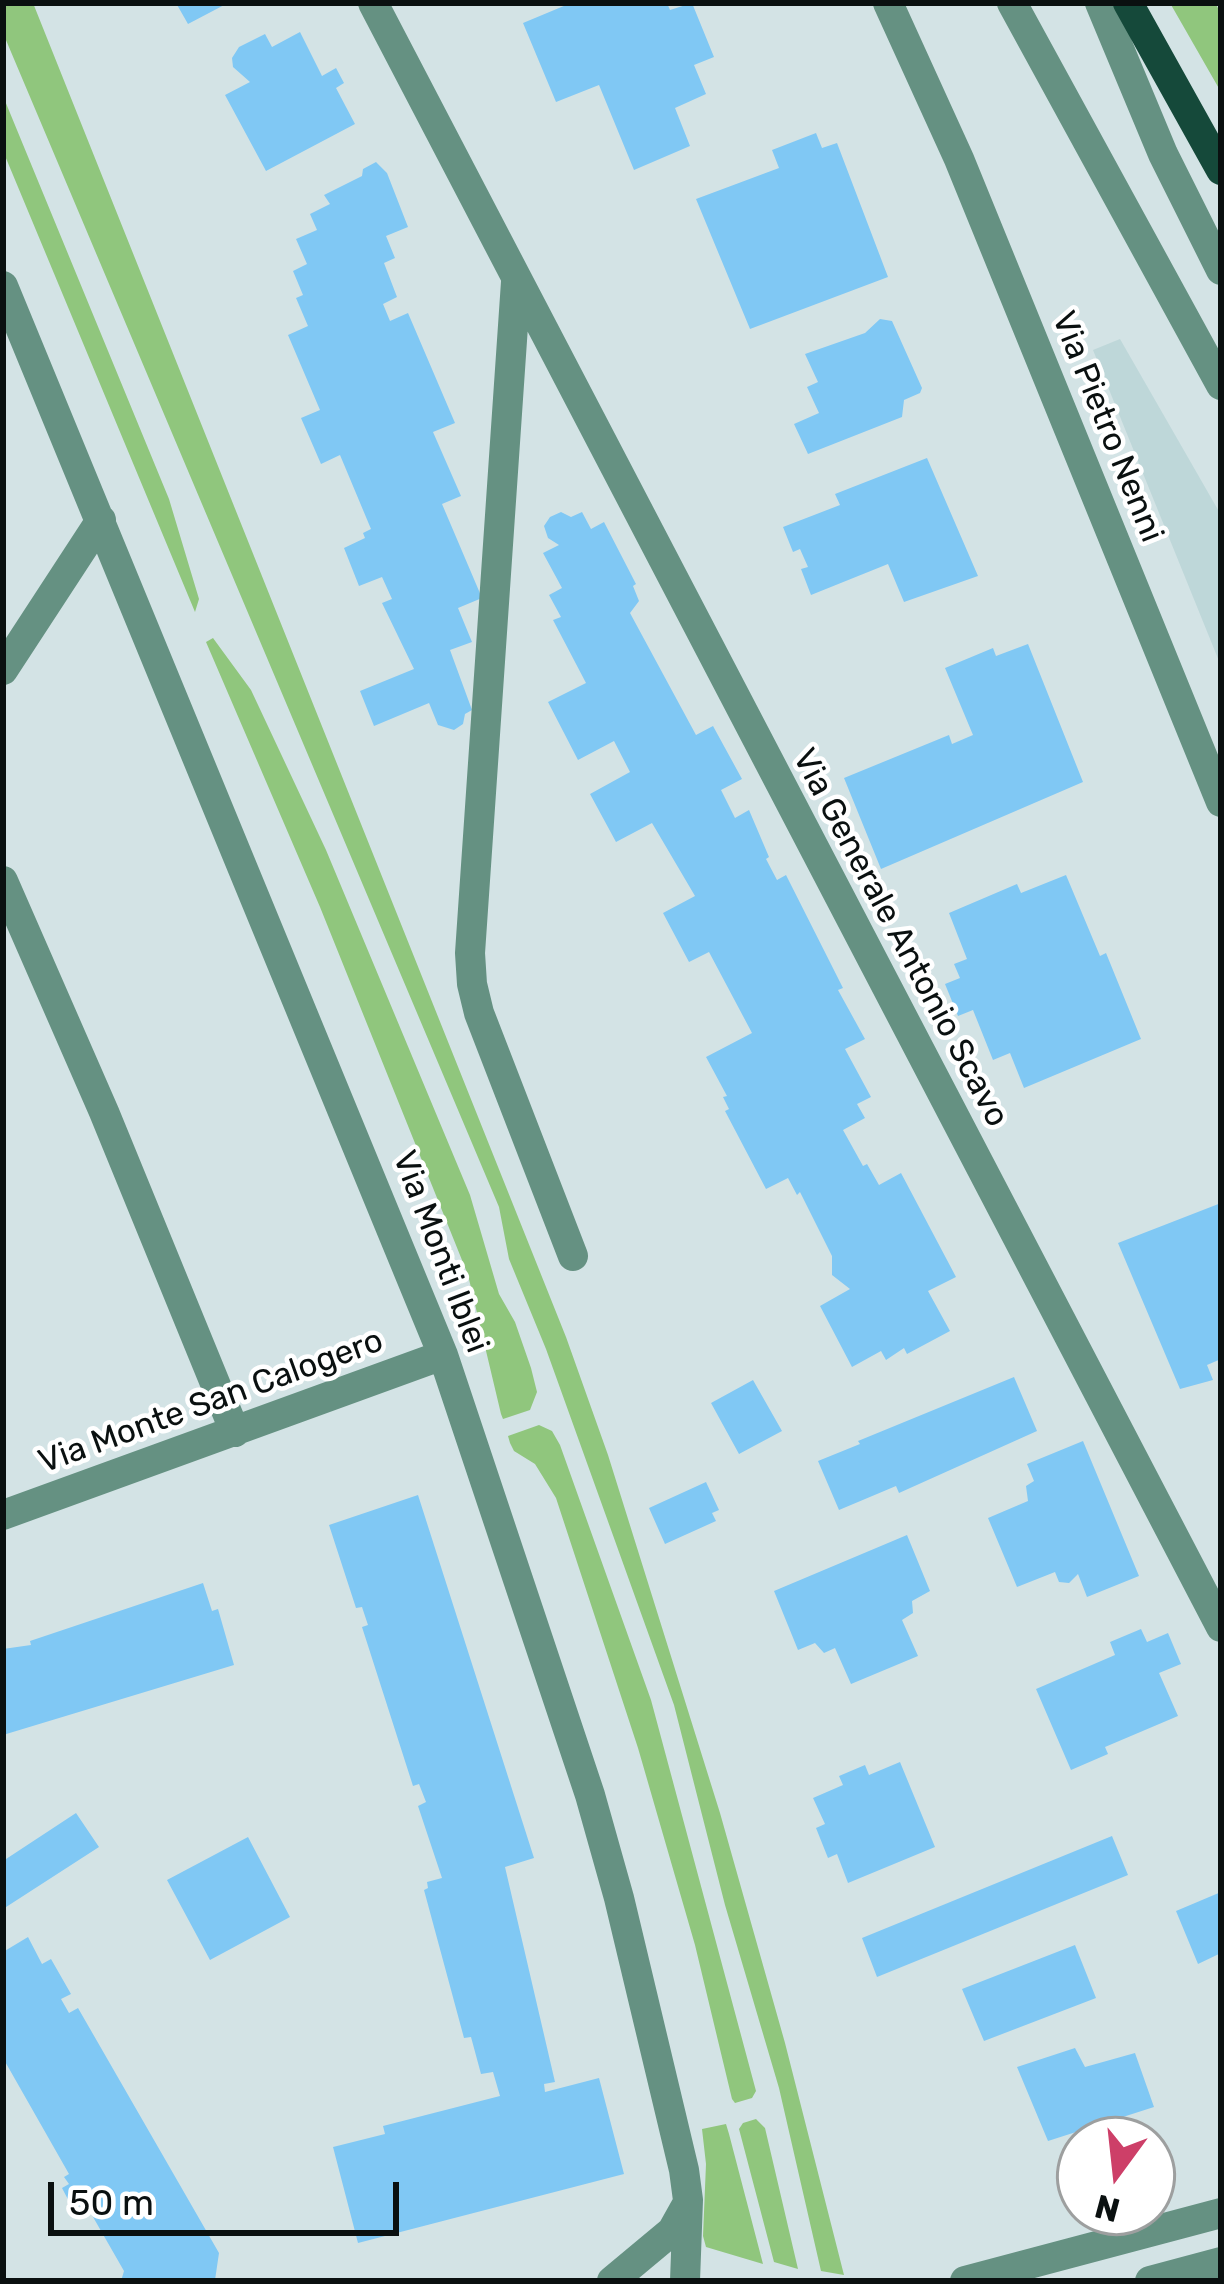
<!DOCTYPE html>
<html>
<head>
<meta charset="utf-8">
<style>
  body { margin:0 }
  #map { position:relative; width:1224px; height:2284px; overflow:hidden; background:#d3e3e5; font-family:Rubik,sans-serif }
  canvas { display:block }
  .frame { position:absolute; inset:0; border:6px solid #0a1010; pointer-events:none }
  .north { position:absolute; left:1056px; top:2116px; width:120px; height:120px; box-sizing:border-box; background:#fff; border:3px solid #9d9f9f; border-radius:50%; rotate:195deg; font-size:33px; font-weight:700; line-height:48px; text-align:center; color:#0a1010 }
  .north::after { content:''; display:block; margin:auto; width:42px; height:54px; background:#cd3f68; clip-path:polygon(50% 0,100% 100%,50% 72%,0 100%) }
  .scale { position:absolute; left:48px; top:2182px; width:351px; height:54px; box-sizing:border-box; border:6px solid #0a1010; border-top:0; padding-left:15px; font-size:36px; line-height:42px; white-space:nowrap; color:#0a1010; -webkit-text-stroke:9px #fff; paint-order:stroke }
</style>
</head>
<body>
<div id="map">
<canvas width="1224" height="2284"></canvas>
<div class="frame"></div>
<div class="north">N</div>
<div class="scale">50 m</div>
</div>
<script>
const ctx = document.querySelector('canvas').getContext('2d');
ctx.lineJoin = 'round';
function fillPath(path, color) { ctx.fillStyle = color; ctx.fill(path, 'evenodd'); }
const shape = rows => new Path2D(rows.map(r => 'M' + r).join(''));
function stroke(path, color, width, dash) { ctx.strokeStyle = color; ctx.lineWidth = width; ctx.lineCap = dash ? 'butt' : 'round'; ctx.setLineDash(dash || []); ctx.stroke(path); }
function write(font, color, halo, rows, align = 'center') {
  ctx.font = font + ' Rubik,sans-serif'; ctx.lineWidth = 9; ctx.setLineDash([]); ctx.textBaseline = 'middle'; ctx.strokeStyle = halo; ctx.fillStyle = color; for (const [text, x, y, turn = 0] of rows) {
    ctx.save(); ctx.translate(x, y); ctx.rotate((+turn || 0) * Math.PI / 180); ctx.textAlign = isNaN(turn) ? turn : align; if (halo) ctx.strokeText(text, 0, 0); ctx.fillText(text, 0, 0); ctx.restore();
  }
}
fillPath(shape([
  [1120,339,1221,515,1221,666,1093,350]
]), '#bed7d9');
fillPath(shape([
  [3,3,33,3,566,1337,608,1455,720,1813,785,2043,844,2275,821,2271,779,2088,725,1905,674,1705,546,1349,509,1259,499,1207,3,33],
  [1170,3,1215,3,1221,13,1221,92],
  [3,96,169,499,199,599,195,612,3,151],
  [213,638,251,690,326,850,470,1195,499,1294,515,1322,531,1368,537,1392,530,1410,503,1419,501,1414,468,1275,320,907,206,642],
  [539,1425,552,1431,560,1445,651,1700,756,2091,752,2098,735,2103,732,2099,695,1945,638,1748,556,1498,535,1464,514,1451,510,1443,508,1436],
  [756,2119,765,2128,798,2269,774,2262,739,2129,743,2123],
  [726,2124,729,2134,763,2264,706,2247,703,2236,706,2164,702,2129]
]), '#90c67d');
fillPath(shape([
  [176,3,228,3,188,24],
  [571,3,667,3,670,10,692,3,714,57,694,65,706,94,675,108,690,146,634,170,599,85,556,102,523,23],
  [300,32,322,76,336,68,344,83,336,88,355,124,266,171,225,95,250,82,233,67,232,58,239,47,265,34,272,47],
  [816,133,822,148,837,143,888,277,750,329,696,199,779,168,772,150],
  [376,162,387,173,408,227,386,236,395,258,384,263,397,297,383,304,390,321,408,313,455,423,433,432,461,496,442,504,482,598,458,608,472,642,450,650,472,710,465,714,463,724,454,730,438,725,429,703,374,726,360,691,414,669,382,603,392,599,382,577,359,586,344,548,365,538,363,533,371,529,340,455,321,464,301,418,320,410,288,335,308,326,296,298,303,295,293,271,307,264,296,239,317,230,310,214,330,204,324,195,362,176,363,169],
  [880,319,892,321,922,388,920,393,904,400,902,417,808,454,794,424,819,413,807,387,818,382,805,354,865,333],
  [927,458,978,576,904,602,888,564,811,595,801,569,808,567,800,549,793,552,783,527,840,505,835,494],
  [561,512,571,517,582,512,591,529,604,522,636,584,633,586,639,601,630,613,696,735,713,726,742,779,721,790,735,818,749,810,769,857,766,859,777,880,786,875,843,988,838,990,865,1039,845,1049,871,1097,857,1104,865,1118,843,1130,863,1166,867,1164,879,1185,901,1173,956,1277,928,1291,950,1331,907,1354,904,1348,886,1360,881,1351,852,1367,820,1306,850,1289,832,1275,832,1256,800,1192,797,1195,788,1178,766,1189,725,1111,729,1109,723,1097,727,1096,706,1057,752,1033,709,952,689,962,663,913,695,896,652,823,616,842,590,794,630,772,614,741,578,760,548,702,586,683,553,620,561,617,549,595,562,588,543,553,559,545,548,538,544,526,550,517],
  [1028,644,1083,782,881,869,844,778,949,735,952,744,973,735,945,668,993,648,996,656],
  [1066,875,1100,956,1106,953,1141,1039,1024,1088,1010,1053,993,1060,973,1010,958,1016,945,984,960,978,954,964,967,959,949,913,1017,884,1021,893],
  [1221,1203,1221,1359,1207,1365,1213,1380,1180,1389,1118,1243],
  [1014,1377,1037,1431,899,1493,896,1486,839,1510,818,1461,860,1444,858,1441],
  [753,1380,782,1431,739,1454,711,1403],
  [1083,1441,1139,1576,1087,1597,1078,1574,1069,1583,1059,1582,1055,1572,1017,1587,988,1518,1028,1501,1026,1486,1034,1481,1027,1464],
  [706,1482,719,1510,712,1513,716,1521,665,1544,649,1508],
  [418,1495,534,1858,505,1867,555,2082,544,2084,545,2092,599,2078,624,2174,358,2243,333,2147,385,2134,383,2126,500,2096,493,2072,481,2074,471,2037,464,2038,424,1890,428,1888,427,1882,442,1878,418,1806,426,1802,419,1784,413,1786,362,1627,368,1625,362,1607,356,1608,329,1525],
  [907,1535,930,1591,912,1601,913,1613,902,1620,918,1656,851,1684,835,1648,824,1653,815,1643,798,1650,774,1591],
  [203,1583,212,1611,218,1609,234,1665,3,1735,3,1649,31,1645,30,1641],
  [1141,1629,1147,1642,1168,1633,1181,1664,1159,1673,1178,1716,1105,1747,1108,1754,1071,1770,1036,1689,1115,1655,1110,1642],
  [900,1762,935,1847,848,1883,837,1854,828,1858,816,1828,825,1824,813,1798,843,1785,839,1776,865,1765,869,1775],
  [76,1813,99,1847,3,1909,3,1861],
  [1112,1836,1128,1875,877,1977,862,1938],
  [248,1837,290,1917,210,1960,167,1880],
  [1221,1892,1221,1953,1198,1964,1176,1911],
  [28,1937,42,1964,51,1959,71,1994,61,1999,69,2013,78,2008,219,2253,215,2280,121,2281,124,2271,85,2203,73,2209,62,2188,69,2184,64,2177,69,2174,3,2058,3,1952],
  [1075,1945,1096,1998,984,2041,962,1989],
  [1075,2048,1085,2067,1135,2053,1154,2107,1048,2141,1017,2067]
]), '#80c8f4');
stroke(shape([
  [373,3,1221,1627],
  [888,3,959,159,1221,802],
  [1012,3,1221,385],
  [1100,3,1163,154,1221,270],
  [516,282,470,953,472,984,479,1013,573,1256],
  [3,286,443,1355,590,1795,619,1898,684,2170,688,2200,685,2281],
  [3,670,101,520],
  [3,881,104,1112,235,1432],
  [3,1515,443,1355],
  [612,2281,672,2231,686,2206],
  [965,2281,1221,2213],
  [1150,2281,1221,2262]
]), '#659182', 30);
stroke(shape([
  [1128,3,1221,170]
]), '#15493a', 30);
write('33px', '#0a1010', '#fff', [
  ["Via Pietro Nenni",1107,427,68],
  ["Via Generale Antonio Scavo",900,938,62],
  ["Via Monti Iblei",440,1252,69],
  ["Via Monte San Calogero",211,1402,-20]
]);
</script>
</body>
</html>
